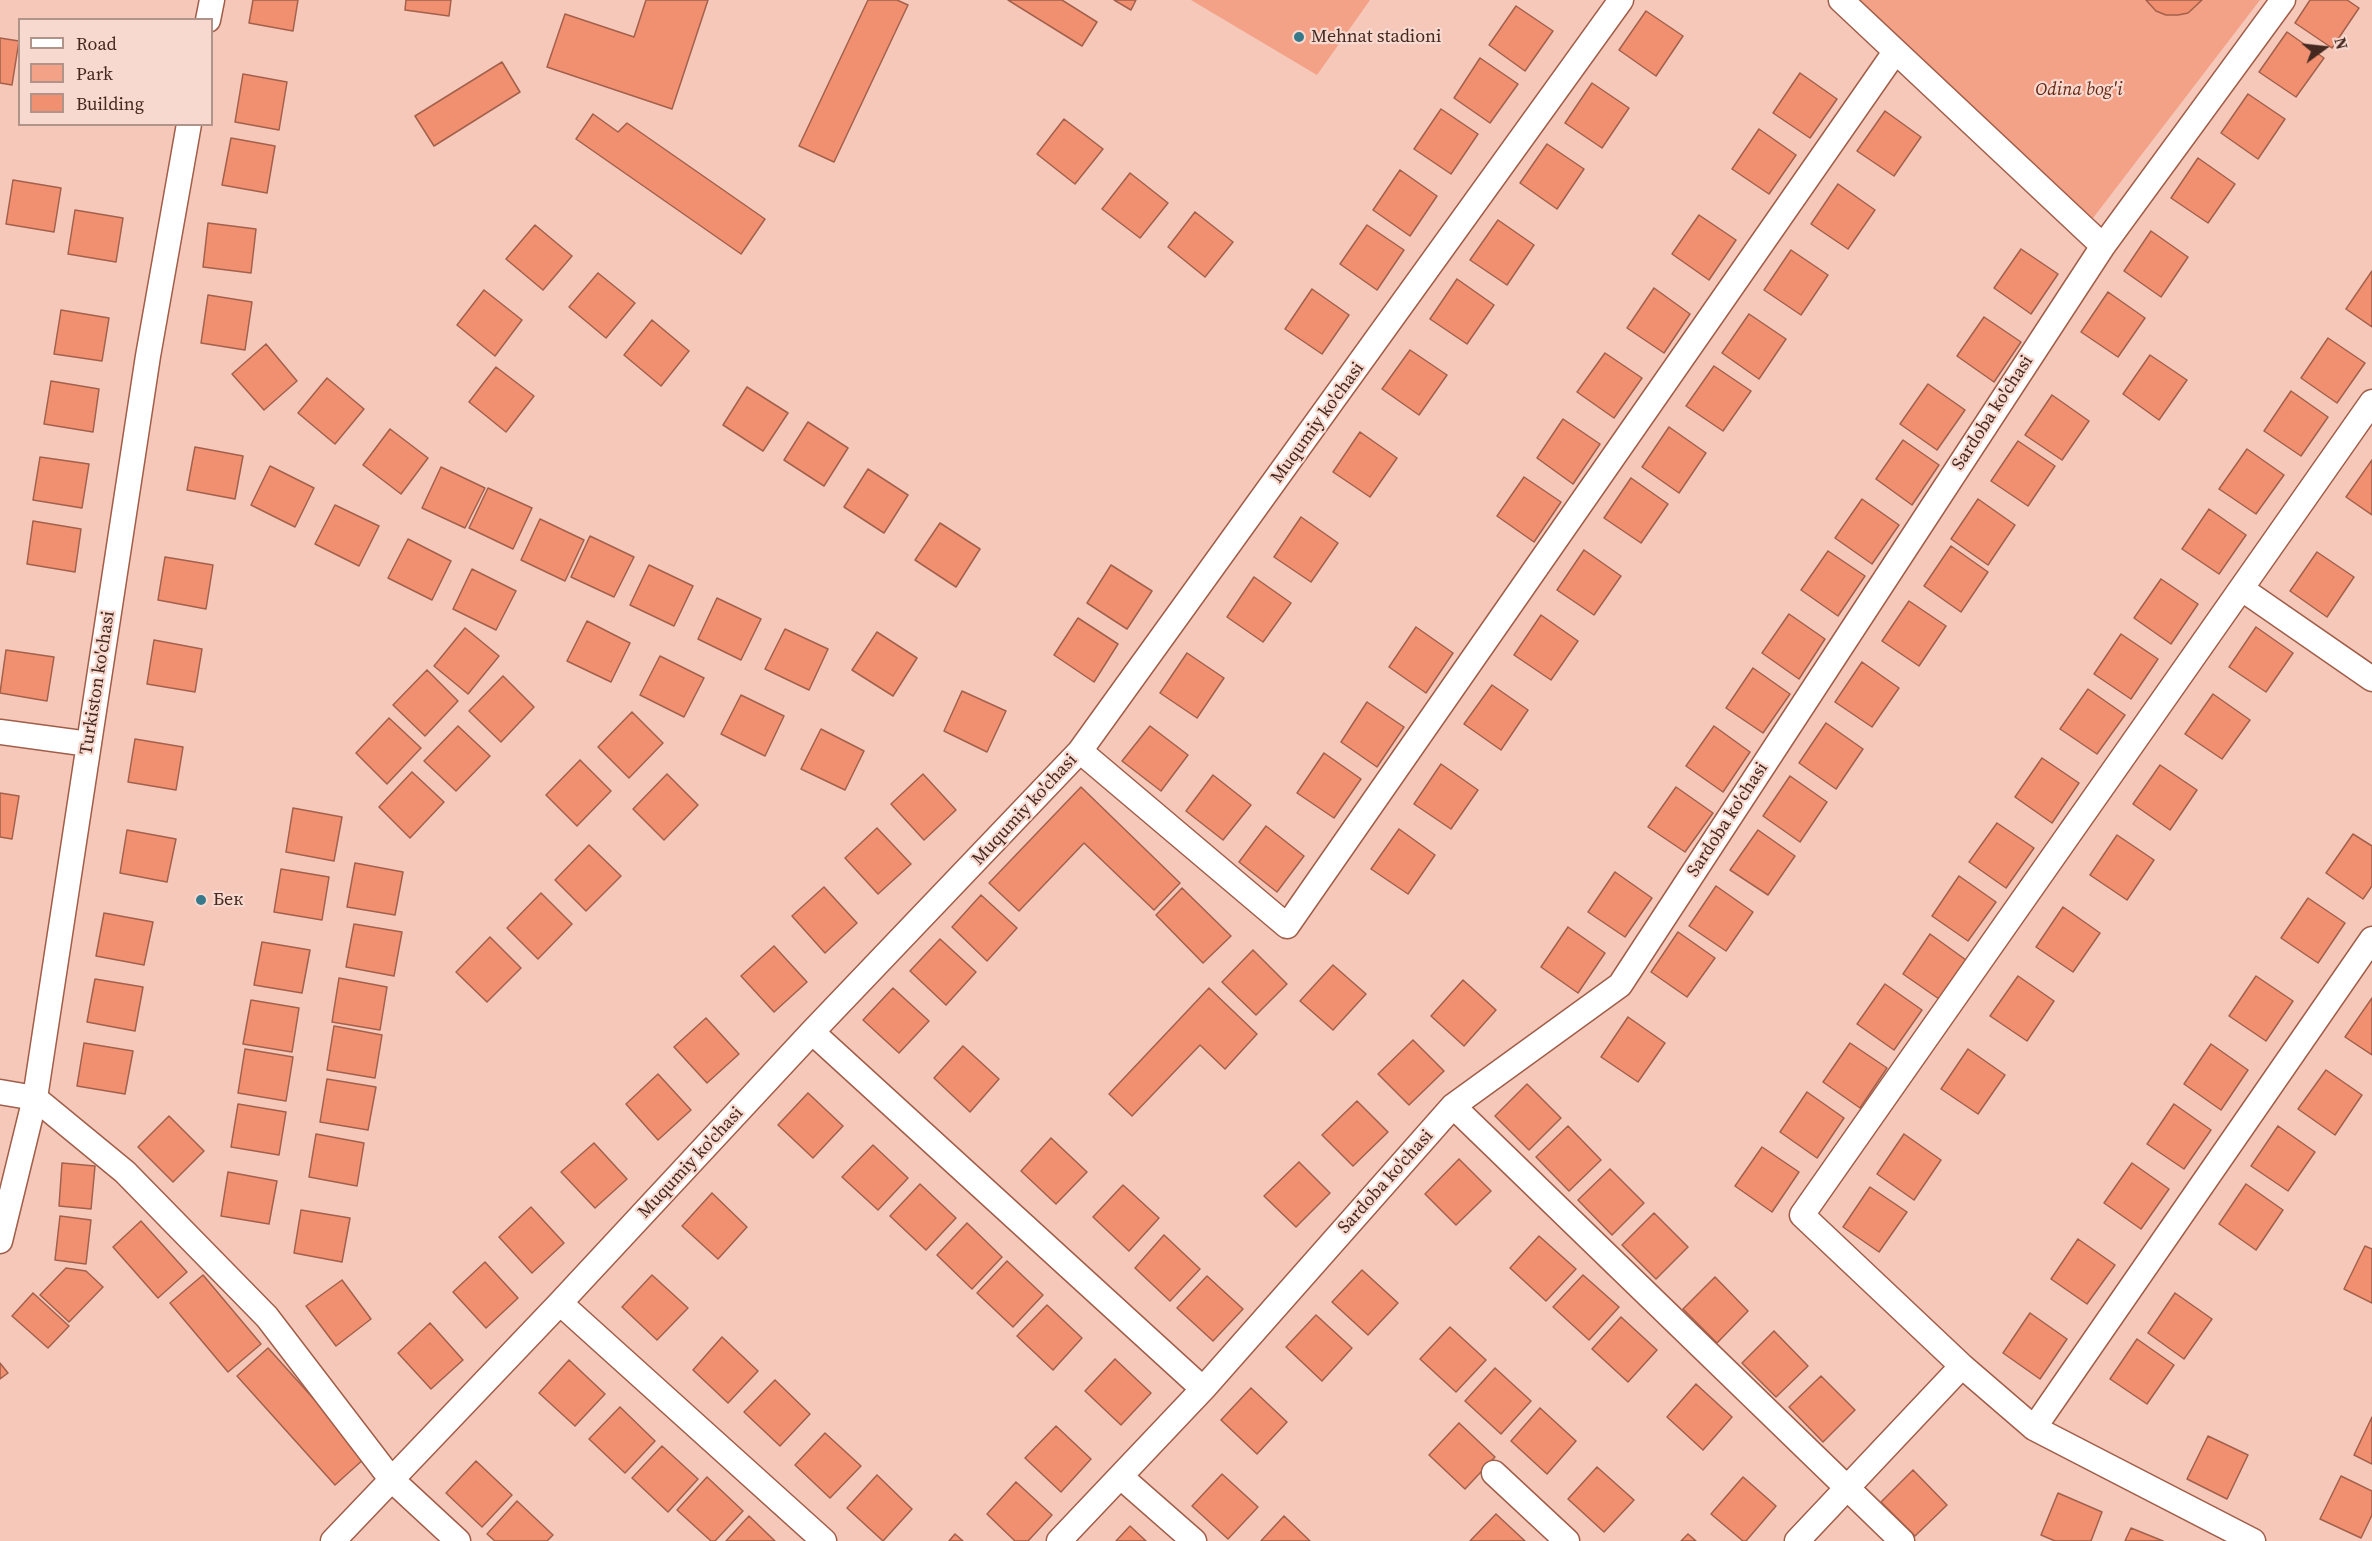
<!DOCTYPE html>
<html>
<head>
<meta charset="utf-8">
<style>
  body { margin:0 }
  #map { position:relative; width:2372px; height:1541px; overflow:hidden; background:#f5c8b9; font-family:"Source Serif 4",serif }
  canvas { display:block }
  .legend { position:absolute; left:18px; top:18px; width:195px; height:108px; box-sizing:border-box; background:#f8d9cf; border:2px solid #b09389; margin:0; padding:8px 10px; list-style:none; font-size:18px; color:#452920 }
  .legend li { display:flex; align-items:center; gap:12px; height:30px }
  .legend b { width:30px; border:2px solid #b09389 }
  .north { position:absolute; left:2294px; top:18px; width:60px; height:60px; -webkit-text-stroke:4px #f8d9cf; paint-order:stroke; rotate:75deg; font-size:16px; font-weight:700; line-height:24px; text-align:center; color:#452920 }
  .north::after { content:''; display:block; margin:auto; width:21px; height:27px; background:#452920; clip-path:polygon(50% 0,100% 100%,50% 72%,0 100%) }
</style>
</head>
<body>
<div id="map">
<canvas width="2372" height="1541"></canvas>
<ul class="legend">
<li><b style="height:8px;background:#fff"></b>Road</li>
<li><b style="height:16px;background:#f3a187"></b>Park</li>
<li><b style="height:16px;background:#f19071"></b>Building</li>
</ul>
<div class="north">N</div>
</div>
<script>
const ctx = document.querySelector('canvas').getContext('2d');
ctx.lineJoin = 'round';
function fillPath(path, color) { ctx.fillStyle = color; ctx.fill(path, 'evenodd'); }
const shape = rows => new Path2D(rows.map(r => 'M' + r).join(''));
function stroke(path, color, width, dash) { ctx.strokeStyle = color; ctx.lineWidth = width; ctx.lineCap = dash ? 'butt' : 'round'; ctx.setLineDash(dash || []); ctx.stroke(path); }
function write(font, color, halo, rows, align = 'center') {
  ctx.font = font + ' "Source Serif 4",serif'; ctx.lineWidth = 4.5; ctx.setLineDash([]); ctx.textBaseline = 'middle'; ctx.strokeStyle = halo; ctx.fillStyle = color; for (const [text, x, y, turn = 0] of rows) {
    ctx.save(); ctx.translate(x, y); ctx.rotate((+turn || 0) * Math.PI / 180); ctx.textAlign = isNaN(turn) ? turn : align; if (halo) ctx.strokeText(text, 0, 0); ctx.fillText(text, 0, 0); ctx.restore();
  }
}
fillPath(shape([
  [1191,0,1370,0,1317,75],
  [1852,0,2260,0,2090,222]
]), '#f3a187');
const building = shape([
  [253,0,298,0,293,31,249,23,253,0],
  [406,0,451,0,449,16,405,10,406,0],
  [646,0,708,0,672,109,547,67,565,14,634,37,646,0],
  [868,0,897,0,908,5,834,162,799,146,868,0],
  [1008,0,1062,0,1097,22,1082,46,1008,0],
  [1114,0,1136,0,1131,10,1114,0],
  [2146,0,2202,0,2188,13,2178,15,2166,15,2156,11,2146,0],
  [2310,0,2347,0,2359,8,2332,48,2295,23,2310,0],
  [1516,6,1553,31,1525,71,1489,45,1516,6],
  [1646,11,1683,36,1656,76,1619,50,1646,11],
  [2287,32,2324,58,2296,97,2259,72,2287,32],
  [0,38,19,41,12,85,0,83,0,38],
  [1480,58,1518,84,1490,123,1454,98,1480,58],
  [502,62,520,92,434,146,415,116,502,62],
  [1800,73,1837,99,1810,138,1773,113,1800,73],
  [243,74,287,82,279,130,235,122,243,74],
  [1592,83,1629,108,1602,148,1565,123,1592,83],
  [2248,94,2285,119,2258,159,2221,133,2248,94],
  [1441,109,1478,134,1451,174,1414,149,1441,109],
  [1885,111,1921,137,1894,176,1857,151,1885,111],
  [593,114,618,132,627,123,765,219,741,254,576,139,593,114],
  [1064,119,1103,149,1075,184,1037,154,1064,119],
  [1759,129,1796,155,1769,194,1732,169,1759,129],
  [231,138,275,146,267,193,222,185,231,138],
  [1547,144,1584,169,1557,209,1520,183,1547,144],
  [2198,158,2235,184,2208,223,2171,198,2198,158],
  [1400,170,1437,196,1410,236,1373,210,1400,170],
  [1130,173,1168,203,1140,238,1102,209,1130,173],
  [13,180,61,188,54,232,6,224,13,180],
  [1838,184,1875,210,1848,249,1811,224,1838,184],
  [75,210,123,218,116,262,68,254,75,210],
  [1195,212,1233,242,1205,277,1168,247,1195,212],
  [1699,215,1736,240,1709,280,1672,254,1699,215],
  [1498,220,1534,245,1507,285,1470,260,1498,220],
  [208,223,256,229,251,273,203,267,208,223],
  [535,225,572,256,543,290,506,259,535,225],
  [1367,225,1404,250,1377,290,1340,264,1367,225],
  [2151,231,2188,257,2161,297,2124,271,2151,231],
  [2021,249,2058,274,2031,314,1994,288,2021,249],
  [1791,250,1828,275,1801,315,1764,290,1791,250],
  [2372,271,2372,327,2346,309,2372,271],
  [598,273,635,303,606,338,569,307,598,273],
  [1457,279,1494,305,1467,344,1430,319,1457,279],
  [1654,288,1690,314,1664,353,1627,328,1654,288],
  [1312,289,1349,315,1322,354,1285,329,1312,289],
  [484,290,522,320,495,356,457,325,484,290],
  [2108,292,2145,318,2118,357,2081,332,2108,292],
  [208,295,252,302,245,350,201,343,208,295],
  [61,310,109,318,102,361,54,354,61,310],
  [1749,314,1786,339,1759,379,1722,353,1749,314],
  [1984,317,2021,342,1994,382,1957,356,1984,317],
  [652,320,689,351,661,386,624,355,652,320],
  [2328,338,2365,363,2337,403,2301,378,2328,338],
  [266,344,297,381,264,410,232,374,266,344],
  [1410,350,1447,375,1419,415,1382,389,1410,350],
  [1605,353,1642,378,1614,418,1577,392,1605,353],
  [2150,355,2187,380,2159,420,2123,394,2150,355],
  [1714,366,1751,391,1723,431,1686,406,1714,366],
  [496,367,534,396,506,432,469,402,496,367],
  [327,378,364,409,335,444,298,413,327,378],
  [51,381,99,389,93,432,44,424,51,381],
  [1928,384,1965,410,1937,450,1900,424,1928,384],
  [747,387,788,413,763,451,723,425,747,387],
  [2291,391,2328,417,2301,456,2264,431,2291,391],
  [2052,395,2089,421,2062,460,2025,435,2052,395],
  [1563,419,1600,444,1573,484,1537,458,1563,419],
  [808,422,848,448,824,486,784,460,808,422],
  [1669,427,1706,453,1679,493,1642,467,1669,427],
  [390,429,428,458,401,494,363,465,390,429],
  [1360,432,1397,458,1370,497,1333,472,1360,432],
  [1903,440,1939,465,1912,505,1876,479,1903,440],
  [2018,441,2055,466,2028,506,1991,481,2018,441],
  [195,447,243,456,235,499,187,490,195,447],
  [2247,449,2284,475,2256,514,2219,489,2247,449],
  [40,457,89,464,82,508,33,500,40,457],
  [2372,460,2372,515,2346,497,2372,460],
  [270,466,314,488,295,527,251,505,270,466],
  [441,467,485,488,465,528,422,508,441,467],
  [868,469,908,495,884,533,844,507,868,469],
  [1524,477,1561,502,1534,542,1497,516,1524,477],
  [1631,478,1668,504,1641,543,1604,518,1631,478],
  [488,488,532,508,513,549,469,528,488,488],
  [1862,499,1899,525,1872,564,1835,538,1862,499],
  [1978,499,2015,525,1988,565,1951,539,1978,499],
  [335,505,379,526,359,566,315,544,335,505],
  [2209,509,2246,535,2219,574,2182,549,2209,509],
  [1301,517,1338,543,1311,582,1274,557,1301,517],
  [540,519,584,540,565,581,521,560,540,519],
  [33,521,81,529,75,572,27,564,33,521],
  [940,523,980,549,956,587,915,560,940,523],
  [590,536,634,557,614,597,571,577,590,536],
  [408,539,451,561,432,600,388,578,408,539],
  [1951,546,1988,572,1961,612,1924,586,1951,546],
  [1584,550,1621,576,1594,615,1557,590,1584,550],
  [1828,551,1865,576,1838,616,1801,590,1828,551],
  [2317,552,2354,577,2327,617,2290,591,2317,552],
  [165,557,213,565,206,609,158,600,165,557],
  [649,565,693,586,674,626,630,605,649,565],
  [1111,565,1152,591,1127,629,1087,603,1111,565],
  [472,569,516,591,496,630,453,609,472,569],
  [1254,577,1291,603,1263,642,1227,617,1254,577],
  [2161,579,2198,604,2171,644,2134,618,2161,579],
  [717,598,761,619,741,660,698,639,717,598],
  [1909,601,1946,626,1919,666,1882,641,1909,601],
  [1789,614,1825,639,1799,679,1762,653,1789,614],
  [1541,615,1578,641,1551,680,1514,655,1541,615],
  [1078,618,1118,644,1094,682,1054,655,1078,618],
  [587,621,630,643,611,682,567,661,587,621],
  [1416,627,1453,653,1426,693,1389,667,1416,627],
  [2256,627,2293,653,2266,692,2229,667,2256,627],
  [465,628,499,656,468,694,434,666,465,628],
  [785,629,828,649,809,690,765,669,785,629],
  [877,632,917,658,893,696,852,670,877,632],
  [2121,634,2158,659,2131,699,2094,674,2121,634],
  [154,640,202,649,195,692,147,684,154,640],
  [6,650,54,657,47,701,0,693,6,650],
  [1187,653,1224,678,1197,718,1160,693,1187,653],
  [660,656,704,678,684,717,640,695,660,656],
  [1862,662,1899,688,1872,727,1835,702,1862,662],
  [1753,668,1790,694,1763,733,1726,708,1753,668],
  [427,670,458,701,425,736,393,705,427,670],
  [503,676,534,707,501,742,469,711,503,676],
  [1492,685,1528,710,1501,750,1464,724,1492,685],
  [2088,689,2125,715,2097,754,2060,729,2088,689],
  [962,691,1006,711,987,752,944,731,962,691],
  [2213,694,2250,720,2222,759,2185,734,2213,694],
  [741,695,784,716,765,756,721,734,741,695],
  [1367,702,1404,727,1377,767,1341,742,1367,702],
  [632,712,663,743,629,778,598,747,632,712],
  [389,718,421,748,387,784,356,753,389,718],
  [1826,723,1863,749,1836,789,1799,763,1826,723],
  [458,726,490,756,456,791,424,761,458,726],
  [1150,726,1188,755,1161,791,1122,761,1150,726],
  [1714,726,1750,752,1723,792,1686,766,1714,726],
  [821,729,864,751,845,790,801,769,821,729],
  [135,739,183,747,176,790,128,782,135,739],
  [1324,753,1361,779,1334,818,1297,793,1324,753],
  [2042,758,2079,783,2052,823,2015,797,2042,758],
  [580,760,611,791,577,826,546,795,580,760],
  [1441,764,1478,790,1451,829,1414,804,1441,764],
  [2160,765,2197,790,2170,830,2133,804,2160,765],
  [412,772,444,802,410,838,379,807,412,772],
  [667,774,698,805,664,840,633,809,667,774],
  [923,774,956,810,924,840,891,804,923,774],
  [1213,775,1251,805,1223,840,1186,811,1213,775],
  [1790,776,1827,802,1800,842,1763,816,1790,776],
  [1081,787,1180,883,1154,910,1084,843,1019,911,989,883,1081,787],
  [1676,787,1713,813,1685,852,1648,827,1676,787],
  [0,793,19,796,12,839,0,837,0,793],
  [293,808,342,817,334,861,286,852,293,808],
  [1997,823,2034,848,2006,888,1969,862,1997,823],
  [1266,826,1304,856,1277,892,1239,862,1266,826],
  [877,828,911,864,878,894,845,858,877,828],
  [1399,829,1435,855,1408,894,1371,869,1399,829],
  [127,830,176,839,167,882,120,873,127,830],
  [1758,830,1795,856,1768,895,1730,870,1758,830],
  [2353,834,2372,846,2372,886,2363,899,2326,873,2353,834],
  [2117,835,2154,860,2127,900,2090,875,2117,835],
  [589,845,621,876,586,911,555,880,589,845],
  [355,863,403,872,395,915,347,907,355,863],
  [281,869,329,877,322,920,274,912,281,869],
  [1615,872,1652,898,1625,937,1588,912,1615,872],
  [1959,876,1996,902,1968,941,1932,916,1959,876],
  [1716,886,1753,912,1726,951,1689,926,1716,886],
  [824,887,857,923,825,953,792,916,824,887],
  [1182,888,1231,936,1203,963,1156,915,1182,888],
  [541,893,572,924,538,959,507,928,541,893],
  [981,895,1017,928,987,961,952,927,981,895],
  [2308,898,2345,923,2318,963,2281,938,2308,898],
  [2063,907,2100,933,2073,972,2036,947,2063,907],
  [104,913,153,922,144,965,96,956,104,913],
  [354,924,402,932,394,976,346,967,354,924],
  [1568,927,1605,953,1578,993,1541,967,1568,927],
  [1678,932,1715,958,1687,997,1651,972,1678,932],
  [1930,934,1966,960,1939,999,1903,974,1930,934],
  [490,937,521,968,487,1002,456,972,490,937],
  [940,939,976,972,946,1005,910,971,940,939],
  [262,942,310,950,302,993,254,985,262,942],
  [774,946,807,982,774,1012,741,976,774,946],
  [1253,950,1287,984,1256,1015,1222,982,1253,950],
  [1333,965,1366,994,1333,1030,1300,1001,1333,965],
  [2018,976,2054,1001,2027,1041,1990,1016,2018,976],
  [2256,976,2293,1001,2266,1041,2229,1016,2256,976],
  [339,978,387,987,380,1030,332,1022,339,978],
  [95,979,143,987,135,1031,87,1022,95,979],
  [1463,980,1496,1010,1464,1046,1431,1016,1463,980],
  [1885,984,1922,1010,1894,1050,1857,1024,1885,984],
  [893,988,929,1021,899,1053,863,1020,893,988],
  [1209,988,1257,1034,1225,1069,1200,1045,1132,1116,1109,1094,1209,988],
  [2372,998,2372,1055,2345,1037,2372,998],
  [251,1000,299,1008,292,1052,243,1044,251,1000],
  [1628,1017,1665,1043,1638,1082,1601,1057,1628,1017],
  [706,1018,739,1054,707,1083,674,1047,706,1018],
  [334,1026,382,1035,375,1078,327,1070,334,1026],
  [1413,1040,1444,1071,1409,1105,1378,1074,1413,1040],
  [84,1043,133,1051,125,1094,77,1086,84,1043],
  [1850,1043,1887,1068,1860,1108,1823,1082,1850,1043],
  [2211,1044,2248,1070,2221,1110,2184,1084,2211,1044],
  [963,1046,999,1079,970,1112,934,1078,963,1046],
  [245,1049,293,1057,286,1101,238,1093,245,1049],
  [1968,1049,2005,1075,1978,1114,1941,1089,1968,1049],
  [2326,1070,2362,1095,2335,1135,2298,1109,2326,1070],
  [658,1074,691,1110,658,1140,626,1104,658,1074],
  [327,1079,376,1087,368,1130,320,1122,327,1079],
  [1527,1084,1561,1118,1529,1150,1495,1116,1527,1084],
  [1807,1092,1844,1118,1817,1158,1780,1132,1807,1092],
  [808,1093,843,1126,813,1158,778,1125,808,1093],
  [1357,1101,1388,1132,1353,1166,1322,1135,1357,1101],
  [238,1104,286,1112,279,1155,231,1147,238,1104],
  [2174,1104,2211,1130,2184,1169,2147,1144,2174,1104],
  [169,1116,204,1151,173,1182,138,1147,169,1116],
  [1568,1126,1601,1160,1569,1191,1536,1157,1568,1126],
  [2278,1126,2315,1152,2288,1191,2251,1166,2278,1126],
  [316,1134,364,1143,357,1186,309,1177,316,1134],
  [1904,1134,1941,1160,1914,1200,1877,1174,1904,1134],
  [1051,1138,1087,1172,1056,1204,1021,1171,1051,1138],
  [594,1143,627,1179,595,1208,561,1172,594,1143],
  [873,1145,908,1178,878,1210,842,1177,873,1145],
  [1762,1147,1799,1172,1772,1212,1735,1186,1762,1147],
  [1459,1159,1491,1191,1456,1225,1425,1194,1459,1159],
  [1299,1162,1330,1193,1296,1227,1264,1196,1299,1162],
  [62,1163,95,1166,91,1209,59,1206,62,1163],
  [2132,1163,2169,1189,2141,1229,2104,1203,2132,1163],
  [1610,1169,1644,1203,1612,1235,1578,1200,1610,1169],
  [228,1172,277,1181,269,1224,221,1216,228,1172],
  [920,1184,956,1218,926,1250,890,1216,920,1184],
  [2246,1184,2283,1210,2256,1250,2219,1224,2246,1184],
  [1123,1185,1159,1218,1129,1251,1093,1217,1123,1185],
  [1870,1187,1907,1212,1879,1252,1843,1227,1870,1187],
  [712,1193,747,1227,718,1259,682,1226,712,1193],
  [531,1207,564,1243,532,1273,499,1237,531,1207],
  [301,1210,350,1218,342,1262,294,1253,301,1210],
  [1654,1213,1688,1247,1656,1279,1622,1245,1654,1213],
  [60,1216,91,1220,86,1264,55,1260,60,1216],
  [141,1221,187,1272,158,1298,113,1247,141,1221],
  [967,1223,1002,1257,972,1289,937,1255,967,1223],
  [1164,1235,1200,1269,1170,1301,1135,1268,1164,1235],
  [1539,1236,1576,1269,1546,1301,1510,1268,1539,1236],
  [2078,1239,2115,1265,2087,1304,2051,1279,2078,1239],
  [2365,1246,2372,1249,2372,1303,2344,1289,2365,1246],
  [1007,1261,1043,1295,1013,1327,977,1293,1007,1261],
  [485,1262,518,1298,486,1328,453,1292,485,1262],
  [66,1268,86,1271,103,1287,69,1322,40,1295,66,1268],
  [1362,1270,1398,1303,1368,1335,1332,1302,1362,1270],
  [203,1275,261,1344,228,1372,170,1303,203,1275],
  [652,1275,688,1308,657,1340,622,1307,652,1275],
  [1583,1275,1619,1307,1589,1340,1553,1307,1583,1275],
  [1207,1276,1243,1309,1213,1341,1177,1308,1207,1276],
  [1715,1277,1748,1311,1717,1343,1683,1309,1715,1277],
  [342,1280,371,1319,336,1346,306,1306,342,1280],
  [33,1293,69,1326,48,1348,12,1316,33,1293],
  [2175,1293,2212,1319,2184,1359,2148,1333,2175,1293],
  [1047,1305,1082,1338,1053,1370,1017,1336,1047,1305],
  [2030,1313,2067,1339,2040,1379,2003,1353,2030,1313],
  [1316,1315,1352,1348,1322,1381,1286,1347,1316,1315],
  [1621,1317,1657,1350,1628,1382,1592,1349,1621,1317],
  [430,1323,463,1360,431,1389,398,1353,430,1323],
  [1450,1327,1486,1360,1456,1392,1420,1359,1450,1327],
  [1774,1331,1808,1366,1776,1397,1742,1363,1774,1331],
  [722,1337,758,1371,728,1403,693,1370,722,1337],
  [2137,1339,2174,1365,2147,1404,2110,1379,2137,1339],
  [268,1348,366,1457,335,1485,237,1376,268,1348],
  [1115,1359,1151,1393,1121,1425,1085,1391,1115,1359],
  [569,1360,605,1394,575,1426,539,1393,569,1360],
  [0,1363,8,1373,0,1379,0,1363],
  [1495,1368,1531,1401,1501,1434,1465,1401,1495,1368],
  [1821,1376,1855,1410,1823,1442,1789,1407,1821,1376],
  [775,1380,810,1414,780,1446,744,1412,775,1380],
  [1696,1384,1732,1417,1703,1450,1667,1417,1696,1384],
  [1251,1388,1287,1422,1257,1454,1221,1420,1251,1388],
  [620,1407,655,1441,625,1473,589,1439,620,1407],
  [1540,1408,1576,1441,1547,1474,1511,1441,1540,1408],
  [2372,1417,2372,1464,2354,1455,2372,1417],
  [1459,1423,1495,1457,1465,1489,1429,1455,1459,1423],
  [1056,1426,1091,1459,1061,1492,1025,1458,1056,1426],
  [825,1433,861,1466,830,1498,795,1465,825,1433],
  [2208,1436,2248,1455,2227,1499,2187,1479,2208,1436],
  [662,1446,698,1479,668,1512,632,1478,662,1446],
  [476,1461,512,1495,482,1527,446,1493,476,1461],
  [1597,1467,1634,1500,1604,1532,1568,1499,1597,1467],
  [1913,1470,1947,1505,1915,1536,1881,1502,1913,1470],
  [1222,1474,1258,1507,1228,1539,1192,1506,1222,1474],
  [877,1475,912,1509,883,1541,847,1508,877,1475],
  [2341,1476,2372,1491,2372,1515,2361,1538,2320,1519,2341,1476],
  [707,1477,743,1511,715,1541,711,1541,677,1510,707,1477],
  [1743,1477,1776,1506,1746,1541,1743,1541,1711,1514,1743,1477],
  [1016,1482,1052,1515,1028,1541,1015,1541,987,1514,1016,1482],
  [2058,1493,2102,1512,2091,1541,2055,1541,2041,1535,2058,1493],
  [517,1501,553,1535,547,1541,495,1541,487,1534,517,1501],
  [1496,1514,1525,1541,1470,1541,1496,1514],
  [749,1516,775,1541,726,1541,749,1516],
  [1284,1516,1310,1541,1261,1541,1284,1516],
  [1130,1526,1146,1541,1116,1541,1130,1526],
  [2131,1528,2163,1541,2125,1541,2131,1528],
  [955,1534,963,1541,949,1541,955,1534],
  [1688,1534,1696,1541,1681,1541,1688,1534]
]);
fillPath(building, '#f19071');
stroke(building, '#a3604b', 1.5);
const minor = shape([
  [1841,0,2103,246],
  [208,20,212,0],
  [2242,589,2372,679],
  [0,732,89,744],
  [1080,751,1287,926,1895,52],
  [812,1032,1203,1389],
  [0,1092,35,1098,125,1172,267,1317,391,1479,458,1541],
  [1453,1106,1902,1541],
  [0,1241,35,1098,148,356,189,124],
  [560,1303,824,1541],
  [1962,1366,1802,1215,2372,402],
  [2034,1428,2372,939],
  [1494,1473,1567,1541],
  [1121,1477,1194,1541],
  [333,1541,560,1303,812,1032,1080,751,1621,0],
  [1059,1541,1203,1389,1453,1106,1620,985,2103,246,2283,0],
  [1797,1541,1962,1366,2034,1428,2253,1541]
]);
stroke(minor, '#a05e49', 27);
stroke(minor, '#fff', 24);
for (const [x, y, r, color] of [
  [1299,37,6,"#37798b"],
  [201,900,6,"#37798b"]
]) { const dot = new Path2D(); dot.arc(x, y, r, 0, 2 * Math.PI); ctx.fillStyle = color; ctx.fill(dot); stroke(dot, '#f8d9cf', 2); }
write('18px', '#452920', '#f8d9cf', [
  ["Mehnat stadioni",1311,37],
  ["Бек",213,900]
], 'left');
write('italic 18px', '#642713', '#f8d9cf', [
  ["Odina bog'i",2079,90]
]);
write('18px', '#452920', '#f8d9cf', [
  ["Sardoba ko'chasi",1993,413,-57],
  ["Muqumiy ko'chasi",1318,423,-54],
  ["Turkiston ko'chasi",98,683,-81],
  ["Muqumiy ko'chasi",1025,810,-47],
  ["Sardoba ko'chasi",1728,820,-57],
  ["Muqumiy ko'chasi",691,1163,-47],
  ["Sardoba ko'chasi",1386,1182,-48]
]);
</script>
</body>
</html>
